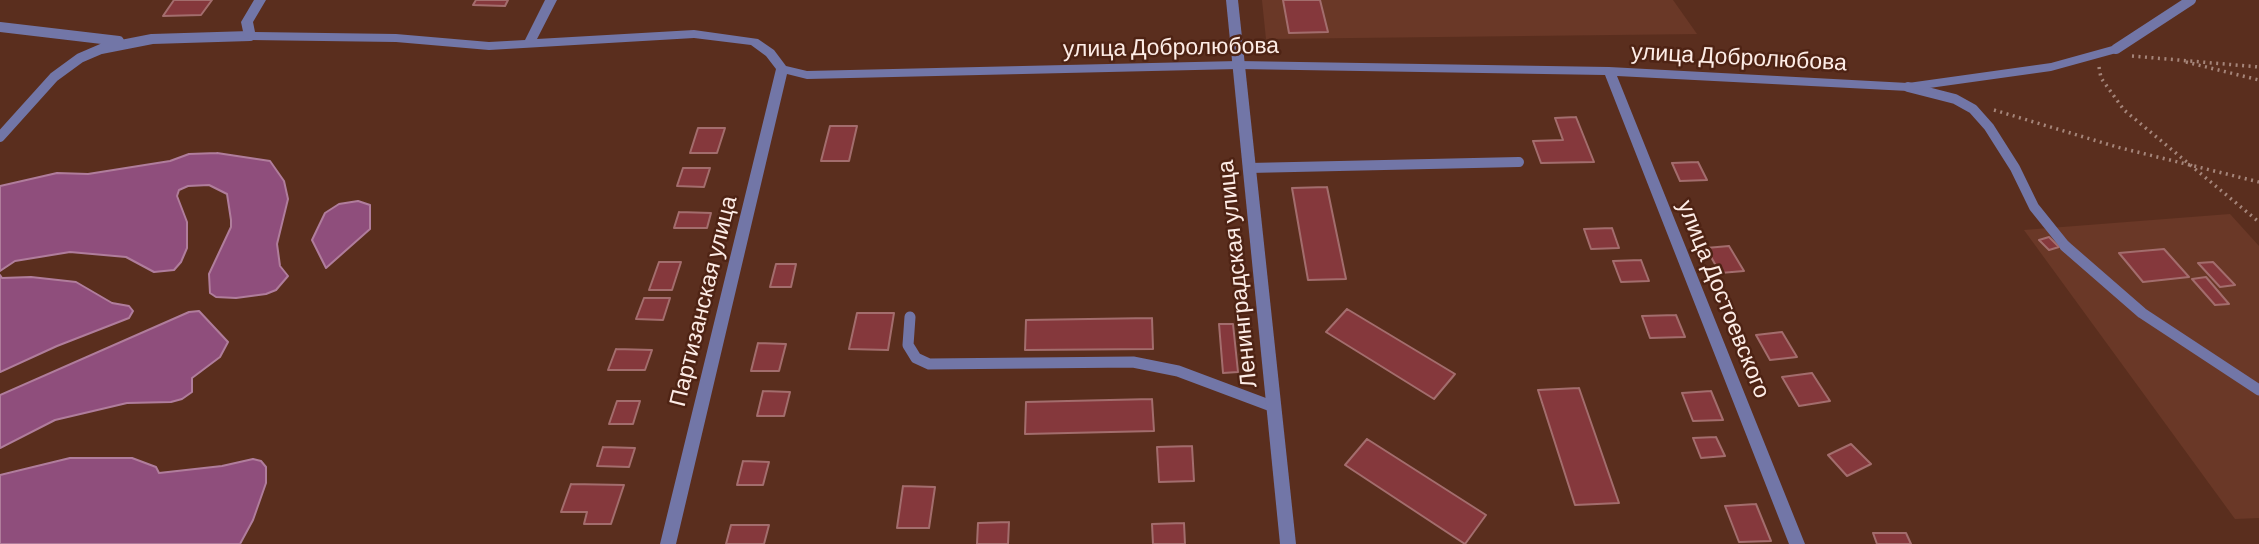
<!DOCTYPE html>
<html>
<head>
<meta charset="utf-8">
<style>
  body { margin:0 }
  canvas { display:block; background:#5a2e1e }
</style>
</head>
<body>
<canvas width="2259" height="544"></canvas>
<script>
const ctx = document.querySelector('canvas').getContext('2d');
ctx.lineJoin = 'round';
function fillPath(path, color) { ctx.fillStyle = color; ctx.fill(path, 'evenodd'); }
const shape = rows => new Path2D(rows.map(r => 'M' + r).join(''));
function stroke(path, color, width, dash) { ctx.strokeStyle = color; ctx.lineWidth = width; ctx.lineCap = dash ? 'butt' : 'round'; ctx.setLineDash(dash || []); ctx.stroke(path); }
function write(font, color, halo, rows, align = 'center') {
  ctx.font = font + ' Barlow,sans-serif'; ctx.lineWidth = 5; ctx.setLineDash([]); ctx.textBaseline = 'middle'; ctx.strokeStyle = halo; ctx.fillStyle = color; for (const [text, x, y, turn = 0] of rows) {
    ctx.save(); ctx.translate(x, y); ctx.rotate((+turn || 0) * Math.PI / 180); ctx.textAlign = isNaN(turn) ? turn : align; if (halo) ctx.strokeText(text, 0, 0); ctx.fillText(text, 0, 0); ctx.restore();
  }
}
fillPath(shape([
  [1262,0,1673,0,1697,34,1266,39],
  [2230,214,2259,246,2259,518,2235,519,2024,230]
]), '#6a3827');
const water = shape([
  [217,153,270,161,284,181,288,199,277,244,280,266,288,276,276,290,266,294,236,298,216,297,210,293,209,274,231,227,231,220,227,194,209,185,188,186,179,190,177,196,187,222,187,248,181,262,174,270,154,272,126,257,70,252,15,261,0,271,0,186,57,173,88,174,170,161,189,154,217,153],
  [358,201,370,205,370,229,326,268,312,240,325,213,339,204,358,201],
  [0,275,2,278,31,277,76,282,112,303,129,306,133,311,129,318,57,346,0,372,0,275],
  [199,311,228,342,220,357,192,378,192,392,182,399,171,402,127,403,55,420,0,448,0,395,189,312,199,311],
  [70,458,132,458,156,467,159,473,222,466,253,459,261,461,266,467,266,483,253,520,240,544,0,544,0,475,70,458]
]);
fillPath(water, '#8f4e7c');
stroke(water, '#b07d9c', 2);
const building = shape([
  [174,0,212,0,201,15,163,16,174,0],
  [476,0,508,0,505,6,473,5,476,0],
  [1283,0,1320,0,1328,32,1289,33,1283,0],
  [1576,117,1594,162,1541,163,1533,141,1563,140,1555,118,1576,117],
  [830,126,857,126,849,161,821,161,830,126],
  [698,128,725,128,717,153,690,153,698,128],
  [1698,162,1707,180,1680,181,1672,163,1698,162],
  [683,168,710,168,704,187,677,186,683,168],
  [1327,187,1346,279,1308,280,1292,188,1327,187],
  [679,212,711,213,707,228,674,228,679,212],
  [1612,228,1619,248,1591,249,1584,229,1612,228],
  [2049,237,2059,247,2049,250,2039,240,2049,237],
  [1729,246,1744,271,1720,273,1706,248,1729,246],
  [2164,249,2189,277,2143,282,2119,253,2164,249],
  [1641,260,1649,281,1621,282,1613,261,1641,260],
  [659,262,681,262,672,290,649,290,659,262],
  [2213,262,2235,285,2220,287,2198,263,2213,262],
  [776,264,796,264,791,287,770,287,776,264],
  [2206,277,2229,304,2215,305,2192,279,2206,277],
  [644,298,670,298,663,320,636,319,644,298],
  [1347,309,1455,374,1434,399,1326,332,1347,309],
  [857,313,894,313,888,350,849,349,857,313],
  [1676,315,1685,337,1650,338,1642,316,1676,315],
  [1152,318,1153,349,1025,350,1026,320,1152,318],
  [1219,324,1233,324,1238,372,1223,373,1219,324],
  [1782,332,1797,357,1770,360,1756,335,1782,332],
  [758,343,786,344,779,371,751,371,758,343],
  [616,349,652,350,645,370,608,370,616,349],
  [1812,373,1830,401,1799,406,1782,377,1812,373],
  [1579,388,1619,503,1575,505,1538,390,1579,388],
  [763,391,790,392,784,416,757,416,763,391],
  [1711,391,1723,420,1693,421,1682,393,1711,391],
  [1152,399,1154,431,1025,434,1026,402,1152,399],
  [617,401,640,401,633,424,609,424,617,401],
  [1716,437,1725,456,1701,458,1693,438,1716,437],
  [1367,439,1486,515,1465,544,1345,465,1367,439],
  [1851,444,1871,464,1847,476,1828,455,1851,444],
  [1192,446,1194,481,1159,482,1157,447,1192,446],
  [603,447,635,448,629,467,597,466,603,447],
  [743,461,769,462,763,485,737,485,743,461],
  [571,484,624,485,611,524,584,524,587,512,561,512,571,484],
  [903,486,935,487,929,528,897,528,903,486],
  [1756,504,1771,541,1739,542,1725,506,1756,504],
  [1009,522,1008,544,977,544,978,523,1009,522],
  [1184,523,1185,544,1153,544,1152,524,1184,523],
  [731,525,769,525,764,544,726,544,731,525],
  [1873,533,1906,533,1911,544,1877,544,1873,533]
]);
fillPath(building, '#85383c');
stroke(building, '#a36d6d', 2);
stroke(shape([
  [2132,56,2259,67],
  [2186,62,2259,80],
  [2099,67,2101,78,2124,110,2259,222],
  [1994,110,2117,147,2259,182]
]), '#a5857a', 3.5, [2, 4.5]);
stroke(shape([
  [0,27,119,41],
  [2116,49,2191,0],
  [1908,87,1955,99,1973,109,1989,127,2015,168,2034,207,2067,248],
  [0,137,54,77,80,58,101,49,152,39,250,36],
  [1249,168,1519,162]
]), '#7276a7', 10);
stroke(shape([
  [2065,246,2142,313,2259,390],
  [910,317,908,345,916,358,929,364,1133,362,1178,371,1274,407]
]), '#7276a7', 11);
fillPath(shape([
  [254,0,266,0,253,22,255,32,396,34,489,42,525,40,545,0,557,0,537,39,694,30,758,39,774,50,786,66,807,71,1238,61,1609,67,1908,83,2051,63,2116,45,2122,49,2120,52,2051,71,1908,91,1617,76,1805,544,1789,544,1605,75,1238,69,807,79,787,74,676,544,660,544,776,69,766,56,751,45,694,38,489,50,396,42,250,40,244,36,241,22,254,0]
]), '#7276a7');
fillPath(shape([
  [1226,0,1238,0,1296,544,1280,544,1226,0]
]), '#7276a7');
write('23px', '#fdece6', '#4e2314', [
  ["улица Добролюбова",1171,47,-1],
  ["улица Добролюбова",1739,57,3],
  ["Ленинградская улица",1237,274,-96],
  ["улица Достоевского",1724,299,68],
  ["Партизанская улица",703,301,-76]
]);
</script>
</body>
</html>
